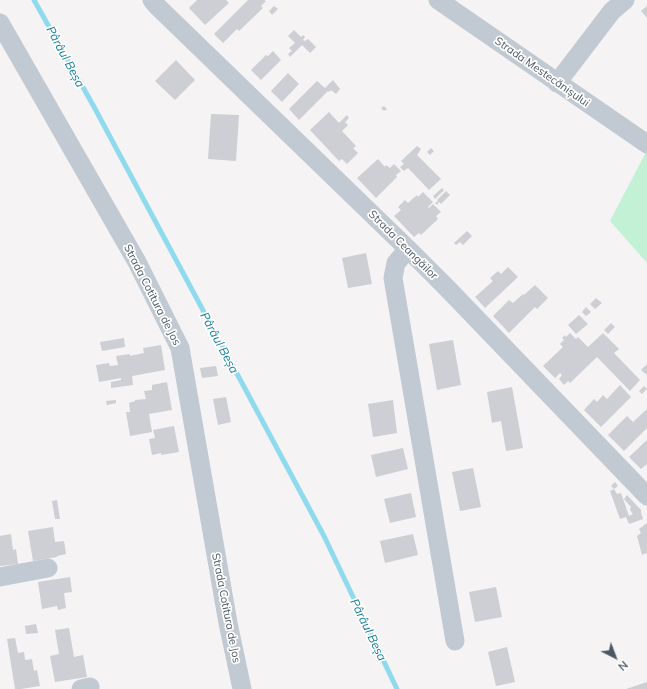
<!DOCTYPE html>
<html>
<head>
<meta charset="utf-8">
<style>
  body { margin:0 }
  #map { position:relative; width:647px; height:689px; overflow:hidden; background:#f5f3f3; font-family:Mulish,sans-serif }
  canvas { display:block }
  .north { position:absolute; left:595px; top:637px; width:40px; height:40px; -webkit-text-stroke:3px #fff; paint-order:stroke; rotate:138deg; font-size:11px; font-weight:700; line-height:16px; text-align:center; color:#4a5661 }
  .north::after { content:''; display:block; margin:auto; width:14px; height:18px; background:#4a5661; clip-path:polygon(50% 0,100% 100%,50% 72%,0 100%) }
</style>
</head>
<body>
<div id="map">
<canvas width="647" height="689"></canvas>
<div class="north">N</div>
</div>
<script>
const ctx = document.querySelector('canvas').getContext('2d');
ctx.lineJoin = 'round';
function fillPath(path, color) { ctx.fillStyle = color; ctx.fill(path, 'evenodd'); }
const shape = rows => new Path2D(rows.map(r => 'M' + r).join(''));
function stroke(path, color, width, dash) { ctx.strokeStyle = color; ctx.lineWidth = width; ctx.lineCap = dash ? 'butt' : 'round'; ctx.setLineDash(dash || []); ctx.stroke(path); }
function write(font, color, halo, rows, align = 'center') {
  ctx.font = font + ' Mulish,sans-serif'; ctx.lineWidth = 3.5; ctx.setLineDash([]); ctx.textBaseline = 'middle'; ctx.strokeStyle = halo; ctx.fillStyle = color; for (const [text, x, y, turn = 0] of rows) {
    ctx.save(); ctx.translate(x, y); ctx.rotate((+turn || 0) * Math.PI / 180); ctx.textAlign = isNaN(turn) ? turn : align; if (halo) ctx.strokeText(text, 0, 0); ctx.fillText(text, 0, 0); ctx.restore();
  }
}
fillPath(shape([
  [647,150,647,263,610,221]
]), '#c3f1d5');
stroke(shape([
  [34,0,93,105,324,536,397,689]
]), '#90daee', 5);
fillPath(shape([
  [197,0,226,0,229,3,205,25,189,8],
  [248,0,264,0,266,1,261,6,263,8,239,31,237,29,223,43,214,34],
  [274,6,278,9,272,15,269,11],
  [647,6,647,18,641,11],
  [294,30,301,37,303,35,305,37,303,40,305,41,308,39,316,47,310,53,302,45,290,57,288,54,292,51,289,48,295,43,288,36],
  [273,51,281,60,261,80,251,70,266,55,268,56],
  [176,60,195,80,175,100,155,81],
  [288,73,299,84,282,102,271,91],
  [333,80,340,89,336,94,331,90,329,92,328,91,299,120,289,109,317,81,325,88],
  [384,106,387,109,384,111,381,108],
  [329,112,339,123,347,115,349,118,345,122,348,125,342,131,356,146,353,148,358,153,347,164,342,159,339,161,310,130],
  [211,114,239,115,236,161,208,159],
  [417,146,421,149,417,155,441,179,429,190,408,168,404,171,400,167,404,164,401,161],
  [431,148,434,151,430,155,427,152],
  [378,159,385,167,386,165,390,168,394,164,401,171,396,175,397,177,376,198,357,178],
  [442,188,444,190,435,199,433,196],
  [446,191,450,195,441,204,439,202,437,205,435,203,438,201,437,200],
  [423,192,433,202,428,207,429,208,433,204,441,212,436,216,438,219,421,235,419,233,414,237,394,216,401,210,398,207,405,200,408,203,417,195,418,197],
  [467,231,472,236,463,245,460,242,456,245,454,243],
  [366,253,372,284,348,288,342,258],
  [508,267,518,277,485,308,475,297,493,281,490,278,498,271,501,274],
  [535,285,548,298,537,309,535,307,509,333,493,316,509,300,513,303,523,294,524,295],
  [596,298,602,303,595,309,590,304],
  [586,307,591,312,586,316,582,312],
  [579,315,588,324,576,334,568,325],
  [611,323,615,327,608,334,604,330],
  [570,333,576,339,578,337,588,347,603,333,619,349,614,353,640,380,630,391,597,357,570,383,568,381,564,385,559,379,562,375,560,373,555,378,543,366,563,347,560,344,564,340,562,338,565,335,566,337],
  [124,338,125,347,102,351,100,342],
  [453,340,461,385,437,390,429,344],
  [161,345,165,370,132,376,133,385,111,388,111,382,121,380,121,378,99,382,96,365,109,363,110,366,118,365,116,356,130,354,130,356,144,353,143,348],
  [647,364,647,375,641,370],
  [216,366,218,376,202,378,200,368],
  [167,382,172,410,149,414,152,432,130,436,126,412,130,412,129,403,135,401,135,400,146,399,144,391,152,390,152,385],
  [620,385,631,397,601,427,584,410,594,399,597,402,603,395,607,399],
  [644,386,647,389,642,394,639,391],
  [512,387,523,448,506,451,501,421,492,423,487,392],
  [226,397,231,422,218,425,213,399],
  [116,400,116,403,107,405,106,401],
  [393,400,397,433,373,437,368,404],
  [647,409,647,428,624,451,608,435,627,416,633,422],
  [174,426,179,452,161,455,161,453,152,455,149,439,155,438,153,430],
  [647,440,647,464,641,469,629,457],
  [403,448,408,469,376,477,371,455],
  [473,468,481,507,460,511,452,472],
  [615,482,618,486,614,489,611,486],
  [614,489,617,494,621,493,629,516,633,514,630,510,631,507,624,499,627,495,641,510,641,512,643,519,629,524,626,517,620,519,610,491],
  [411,493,416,517,390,523,384,499],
  [57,500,60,519,55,519,52,501],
  [647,523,647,554,646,553,642,555,637,536,641,533,639,529],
  [53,527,55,542,64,541,66,554,57,556,57,557,33,561,28,531],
  [11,534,13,550,16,549,18,564,0,566,0,536],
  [413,534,418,555,385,563,380,541],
  [70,577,72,592,64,593,66,608,58,610,57,606,42,609,38,582],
  [496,587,502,617,475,622,469,592],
  [36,624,38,633,26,634,25,626],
  [69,628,74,657,83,655,87,677,55,682,50,656,59,654,55,630],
  [15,638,18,653,24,652,25,660,32,659,34,671,37,670,40,686,21,689,15,689,7,639],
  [507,647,515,682,496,686,488,652],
  [647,682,647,689,626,689]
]), '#cdcfd5');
stroke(shape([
  [152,0,158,7,408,249,447,288,647,496],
  [438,0,647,144],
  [0,23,137,262,180,348,228,623,242,689],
  [557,83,612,11,625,0],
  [408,249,396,263,393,278,455,641],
  [0,577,48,568],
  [81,689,90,687]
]), '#c1cad2', 19);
write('11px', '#4a5661', '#fff', [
  ["Strada Mestecănișului",542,72,35],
  ["Strada Ceangăilor",403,245,45],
  ["Strada Cotitura de Jos",152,295,63],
  ["Strada Cotitura de Jos",226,608,79]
]);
write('italic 12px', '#0c7c9b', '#fff', [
  ["Pârâul Beșa",65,57,62],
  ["Pârâul Beșa",219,343,62],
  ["Pârâul Beșa",368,630,64]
]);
</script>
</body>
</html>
